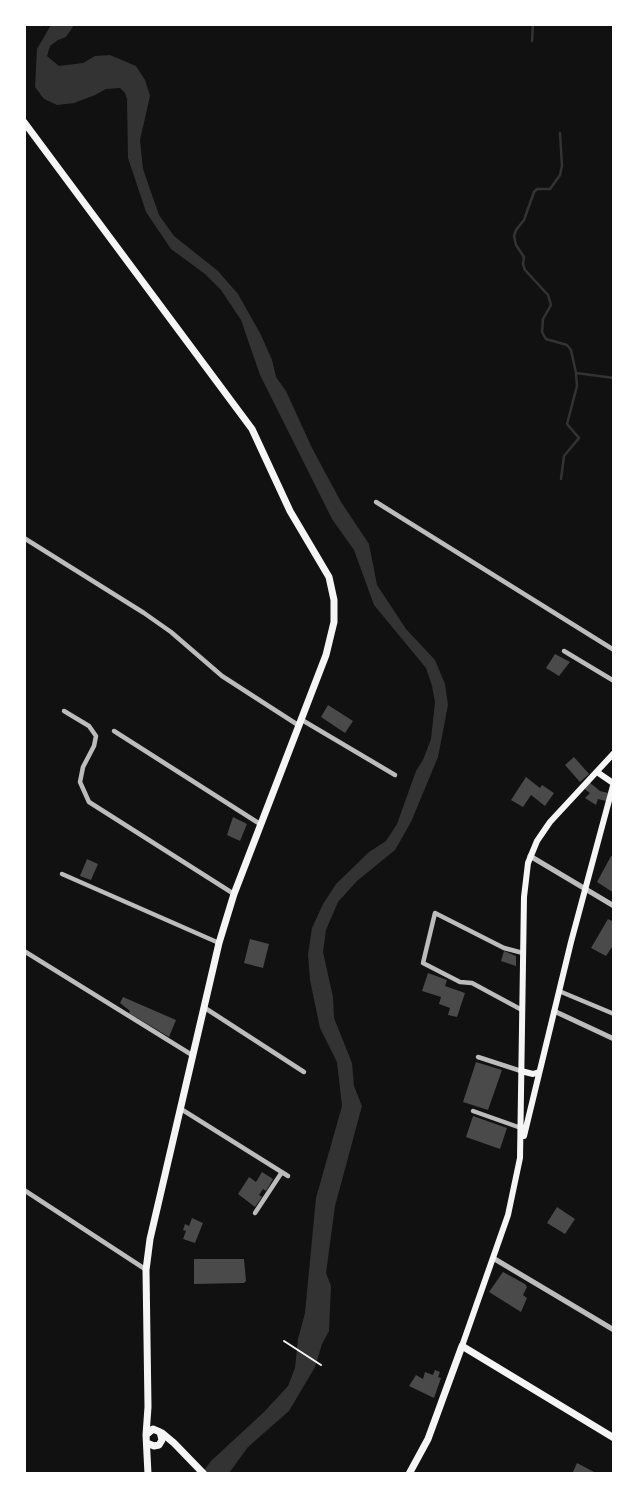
<!DOCTYPE html>
<html>
<head>
<meta charset="utf-8">
<style>
  body { margin:0 }
  #map { position:relative; width:638px; height:1498px; overflow:hidden; background:#111; font-family:"IBM Plex Sans",sans-serif }
  canvas { display:block }
  .frame { position:absolute; inset:0; border:26px solid #fff; pointer-events:none }
</style>
</head>
<body>
<div id="map">
<canvas width="638" height="1498"></canvas>
<div class="frame"></div>
</div>
<script>
const ctx = document.querySelector('canvas').getContext('2d');
ctx.lineJoin = 'round';
function fillPath(path, color) { ctx.fillStyle = color; ctx.fill(path, 'evenodd'); }
const shape = rows => new Path2D(rows.map(r => 'M' + r).join(''));
function stroke(path, color, width, dash) { ctx.strokeStyle = color; ctx.lineWidth = width; ctx.lineCap = dash ? 'butt' : 'round'; ctx.setLineDash(dash || []); ctx.stroke(path); }
fillPath(shape([
  [51,25,74,25,66,37,58,40,50,46,47,56,59,66,83,63,95,56,110,55,136,66,145,80,150,96,140,140,143,169,159,215,174,236,218,271,238,294,261,335,272,360,276,377,286,391,312,448,341,502,369,544,377,585,406,629,435,660,445,684,448,705,438,757,411,822,395,850,357,881,338,902,326,930,323,952,333,997,334,1018,352,1063,354,1086,362,1106,335,1206,331,1236,326,1273,331,1286,329,1331,322,1344,315,1367,289,1411,248,1447,229,1473,202,1473,211,1461,264,1412,288,1386,295,1368,298,1339,305,1313,316,1198,342,1106,337,1062,320,1028,310,980,308,954,312,928,323,904,336,884,369,852,386,841,397,824,416,771,423,760,431,739,435,702,432,686,426,668,374,605,354,550,332,519,260,375,241,320,221,290,205,274,171,249,146,212,128,158,127,99,125,93,120,88,106,89,95,95,74,103,57,105,44,99,35,87,37,49]
]), '#333');
stroke(shape([
  [532,41,533,24],
  [560,133,562,166,560,175,550,189,537,189,534,192,524,220,516,230,514,236,516,245,524,257,523,264,525,270,548,295,551,305,543,319,542,332,546,339,567,345,571,350,576,373,614,378],
  [561,479,564,456,579,438,567,424,577,386,576,373]
]), '#333', 2.5);
fillPath(shape([
  [555,654,570,662,559,676,546,668],
  [328,705,353,721,345,733,321,717],
  [574,757,589,774,580,782,565,765],
  [526,777,540,788,542,785,554,793,545,806,531,795,523,807,511,800],
  [589,782,600,791,608,793,606,801,598,799,596,805,585,798,590,793,583,788],
  [233,817,247,824,240,841,227,835],
  [611,856,614,857,614,893,597,882],
  [87,859,98,864,91,880,80,876],
  [608,919,614,922,614,944,606,956,591,948],
  [250,939,269,944,263,968,244,963],
  [504,951,516,956,516,966,501,961],
  [428,973,447,980,445,986,465,993,457,1017,448,1015,450,1008,439,1004,441,997,422,991],
  [123,997,176,1020,169,1037,129,1013,130,1011,120,1003],
  [476,1062,502,1070,488,1110,463,1102],
  [473,1116,507,1128,500,1149,466,1137],
  [262,1172,273,1179,266,1191,263,1189,259,1195,262,1197,255,1207,238,1194,249,1177,256,1182],
  [557,1207,575,1219,565,1234,547,1223],
  [192,1218,203,1223,195,1243,183,1239,186,1231,183,1230,185,1224,189,1226],
  [194,1259,244,1259,246,1281,244,1283,194,1284],
  [503,1272,525,1284,527,1287,523,1295,527,1298,521,1312,489,1292],
  [435,1370,440,1372,438,1377,441,1378,434,1398,409,1386,416,1375,423,1379,425,1372,433,1375],
  [577,1463,598,1474,572,1474]
]), '#4a4a4a');
stroke(shape([
  [284,1341,321,1365]
]), '#f5f5f5', 2);
stroke(shape([
  [376,502,614,650],
  [24,538,144,613,171,632,222,676,298,725],
  [564,651,614,681],
  [64,711,89,726,96,736,94,746,83,767,80,782,89,802,234,894],
  [302,720,395,775],
  [114,731,260,824],
  [62,874,219,943],
  [24,951,192,1055],
  [559,991,614,1014],
  [205,1008,304,1072],
  [522,1010,472,983,460,982,423,963,435,913,504,948,523,953],
  [478,1057,521,1071],
  [181,1109,288,1176],
  [473,1111,521,1128],
  [24,1190,145,1269],
  [255,1213,282,1172]
]), '#bcbcbc', 4.5);
stroke(shape([
  [530,856,614,906],
  [554,1011,614,1039],
  [493,1258,614,1330]
]), '#bcbcbc', 5);
stroke(shape([
  [597,772,613,783],
  [521,1071,533,1074,539,1072],
  [524,1136,571,942,614,782],
  [462,1346,508,1215,520,1158,524,897,528,863,537,841,550,822,614,753]
]), '#f5f5f5', 6);
stroke(shape([
  [24,122,252,429,290,511,329,577,334,600,334,622,326,655,234,894,219,943,150,1239,146,1270,148,1407,146,1435],
  [162,1433,174,1443,204,1474],
  [147,1443,154,1446,159,1445,162,1440,160,1432,153,1429,146,1435,148,1474],
  [409,1474,428,1439,462,1346,614,1438]
]), '#f5f5f5', 7);
</script>
</body>
</html>
